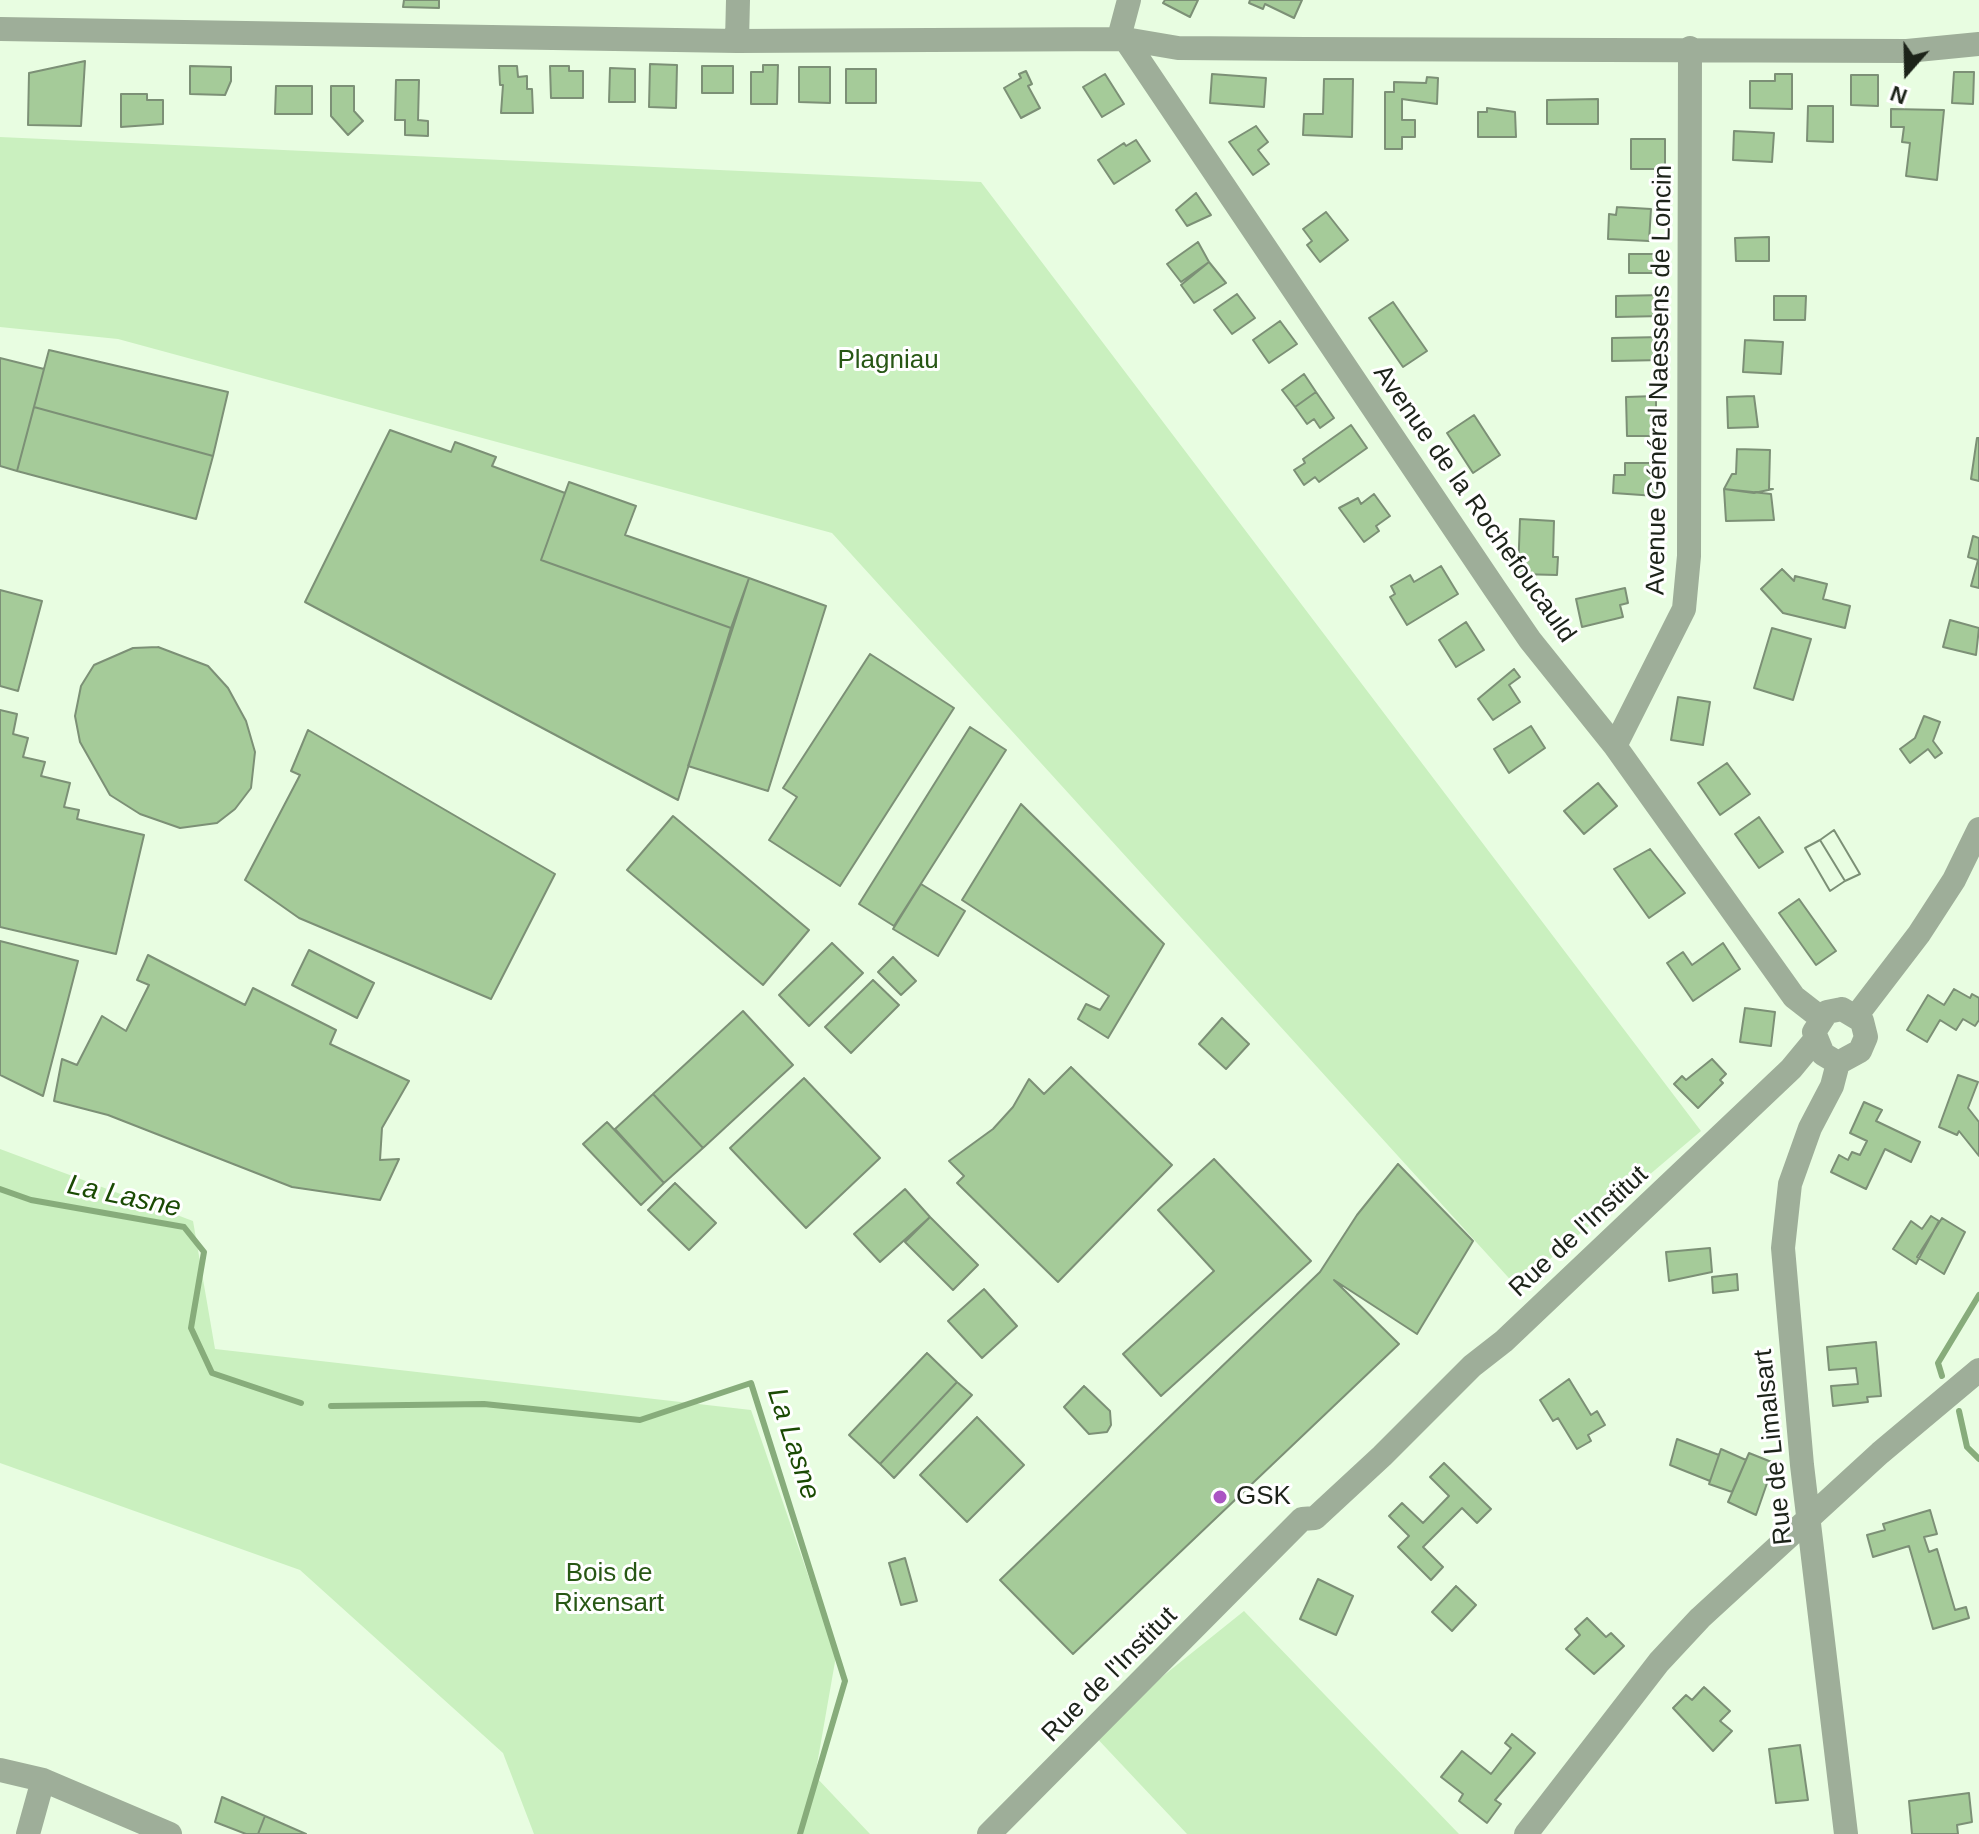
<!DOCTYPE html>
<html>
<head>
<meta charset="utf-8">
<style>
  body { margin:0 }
  #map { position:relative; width:1979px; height:1834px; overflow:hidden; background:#e8fde1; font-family:Arial,sans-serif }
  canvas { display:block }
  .north { position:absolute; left:1867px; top:32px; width:80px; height:80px; -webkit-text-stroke:6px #fff; paint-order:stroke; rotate:200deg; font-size:22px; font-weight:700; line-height:32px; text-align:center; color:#1c2319 }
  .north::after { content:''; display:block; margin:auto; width:28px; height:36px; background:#1c2319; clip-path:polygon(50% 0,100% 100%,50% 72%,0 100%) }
</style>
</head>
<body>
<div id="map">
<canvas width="1979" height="1834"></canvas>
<div class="north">N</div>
</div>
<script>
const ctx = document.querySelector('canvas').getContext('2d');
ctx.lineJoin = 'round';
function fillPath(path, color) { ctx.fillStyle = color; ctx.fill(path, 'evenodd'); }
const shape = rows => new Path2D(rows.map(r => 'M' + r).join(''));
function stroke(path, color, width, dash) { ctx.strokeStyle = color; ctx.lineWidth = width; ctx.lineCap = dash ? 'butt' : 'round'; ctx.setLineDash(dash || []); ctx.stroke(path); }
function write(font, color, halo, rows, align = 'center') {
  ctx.font = font + ' Arial,sans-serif'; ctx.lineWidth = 6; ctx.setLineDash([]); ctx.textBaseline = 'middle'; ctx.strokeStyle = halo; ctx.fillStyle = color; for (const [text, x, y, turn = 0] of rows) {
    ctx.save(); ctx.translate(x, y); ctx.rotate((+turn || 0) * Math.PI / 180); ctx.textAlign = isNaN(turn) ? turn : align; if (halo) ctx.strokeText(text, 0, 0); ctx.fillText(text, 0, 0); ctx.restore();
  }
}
fillPath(shape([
  [0,137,981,182,1701,1131,1517,1287,832,533,118,339,0,327],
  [0,1149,193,1221,215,1349,751,1410,836,1656,815,1776,870,1834,534,1834,503,1753,300,1570,0,1463],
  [1244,1611,1459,1834,1187,1834,1092,1733]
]), '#caf0bf');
stroke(shape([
  [0,1189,31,1200,184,1227,204,1252,191,1328,212,1373,301,1403],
  [1942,1376,1938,1363,1979,1295],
  [331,1406,484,1404,640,1420,751,1383,845,1681,800,1834],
  [1959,1411,1967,1447,1979,1459]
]), '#87ac7b', 6);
const building = shape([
  [404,0,439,0,439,8,403,7,404,0],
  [1165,0,1198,0,1190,17,1163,3,1165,0],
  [1250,0,1302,0,1294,18,1265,4,1263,9,1249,3,1250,0],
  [85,61,81,126,28,125,29,73,85,61],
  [650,64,677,65,676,108,649,107,650,64],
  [763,65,778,65,777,104,751,104,751,72,763,72,763,65],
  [190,66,231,67,231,81,225,95,190,94,190,66],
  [499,66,517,66,518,77,527,76,527,89,532,89,533,113,501,113,503,85,500,85,499,66],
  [550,66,569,66,569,71,583,71,583,98,551,98,550,66],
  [702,66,733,66,733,93,702,93,702,66],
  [799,67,830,67,830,103,799,102,799,67],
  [610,68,635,69,635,102,609,102,610,68],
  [846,69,876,69,876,103,846,103,846,69],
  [1026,71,1032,84,1028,86,1040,108,1021,118,1004,88,1021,78,1019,74,1026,71],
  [1954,72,1974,72,1973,104,1952,103,1954,72],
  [1105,74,1124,104,1102,117,1083,87,1105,74],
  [1212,74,1266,78,1264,107,1210,103,1212,74],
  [1775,74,1792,74,1792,109,1750,108,1750,81,1775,81,1775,74],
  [1851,75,1878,75,1878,106,1851,105,1851,75],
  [1427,77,1438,78,1437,104,1402,99,1402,120,1415,120,1415,137,1402,137,1402,149,1385,149,1385,92,1394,92,1394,82,1426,83,1427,77],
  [1324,79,1353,79,1352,137,1303,135,1304,114,1323,114,1324,79],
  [396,80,419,80,418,120,428,121,428,136,405,135,405,120,395,120,396,80],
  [276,86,312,86,312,114,275,114,276,86],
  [331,86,354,86,354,111,363,121,348,135,331,116,331,86],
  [121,94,147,94,147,100,163,100,163,124,121,127,121,94],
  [1598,99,1598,124,1547,124,1547,100,1598,99],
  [1808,106,1833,106,1833,142,1807,141,1808,106],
  [1487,108,1515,112,1516,137,1478,137,1478,112,1487,112,1487,108],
  [1891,109,1944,110,1937,180,1906,176,1910,143,1902,142,1904,127,1891,127,1891,109],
  [1256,126,1268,142,1258,150,1269,164,1253,175,1229,142,1256,126],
  [1734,131,1774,133,1772,162,1733,160,1734,131],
  [1631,139,1665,139,1665,169,1631,169,1631,139],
  [1136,140,1150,161,1114,184,1098,160,1124,143,1126,146,1136,140],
  [1196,193,1211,215,1187,226,1176,210,1196,193],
  [1617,207,1651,209,1649,241,1608,239,1609,214,1616,215,1617,207],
  [1326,212,1348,240,1320,262,1307,245,1312,241,1303,229,1326,212],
  [1769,237,1769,261,1736,261,1735,238,1769,237],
  [1198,242,1209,262,1181,282,1167,264,1198,242],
  [1629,254,1657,254,1657,273,1629,273,1629,254],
  [1209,262,1226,283,1194,303,1181,285,1209,262],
  [1237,294,1255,318,1232,334,1214,310,1237,294],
  [1663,295,1663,316,1616,317,1616,296,1663,295],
  [1774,296,1806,296,1805,320,1774,320,1774,296],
  [1393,302,1427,351,1403,367,1369,318,1393,302],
  [1280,321,1297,344,1269,363,1253,340,1280,321],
  [1662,337,1663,360,1612,361,1612,338,1662,337],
  [1745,340,1783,342,1781,374,1743,372,1745,340],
  [49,350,228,392,213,456,34,407,49,350],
  [0,358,44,369,17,471,0,466,0,358],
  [1304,374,1316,392,1295,407,1282,390,1304,374],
  [1316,392,1334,418,1320,428,1314,419,1307,424,1295,407,1316,392],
  [1656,396,1656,436,1627,436,1626,397,1656,396],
  [1754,396,1758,427,1728,428,1727,397,1754,396],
  [34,407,213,456,196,519,17,471,34,407],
  [1474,415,1500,455,1473,473,1447,433,1474,415],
  [1351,425,1367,448,1319,482,1315,477,1304,485,1294,470,1305,463,1303,459,1351,425],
  [390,430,451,452,455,442,496,457,492,466,565,493,541,560,731,628,678,800,305,602,390,430],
  [1977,438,1979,438,1979,481,1971,479,1977,438],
  [1737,449,1770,450,1769,489,1773,489,1754,493,1724,489,1732,474,1736,474,1737,449],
  [1625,463,1656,463,1656,496,1613,493,1614,475,1625,475,1625,463],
  [569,482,636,506,625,535,749,578,731,628,541,560,569,482],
  [1724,489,1771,494,1774,520,1726,521,1724,489],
  [1374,494,1390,516,1376,526,1379,531,1364,542,1339,508,1358,498,1361,504,1374,494],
  [1520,519,1554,521,1553,557,1558,557,1557,575,1518,574,1520,519],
  [1973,536,1979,538,1979,588,1971,586,1978,560,1968,557,1973,536],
  [1441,566,1458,594,1407,625,1390,597,1395,594,1391,586,1410,575,1414,582,1441,566],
  [1782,569,1794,581,1795,576,1827,584,1823,599,1850,606,1845,628,1783,613,1761,589,1782,569],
  [749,578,826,606,768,791,688,766,749,578],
  [1625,588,1628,603,1620,605,1623,617,1582,627,1576,599,1625,588],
  [0,590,42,601,18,691,0,686,0,590],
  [1950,620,1979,628,1976,655,1943,647,1950,620],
  [1466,622,1484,650,1456,667,1439,640,1466,622],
  [1772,628,1811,639,1793,700,1754,688,1772,628],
  [158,647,208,666,228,688,246,721,255,752,251,788,235,809,217,823,180,828,140,814,110,795,80,742,75,716,81,686,94,665,133,648,158,647],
  [870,654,954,708,840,886,769,840,797,797,783,788,870,654],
  [1514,669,1520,677,1509,685,1520,702,1493,720,1478,699,1514,669],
  [1678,697,1710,702,1703,745,1671,740,1678,697],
  [0,710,17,714,13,734,28,738,23,757,45,762,41,776,70,783,64,807,79,810,77,819,144,835,116,954,0,927,0,710],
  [1924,716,1940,722,1933,741,1942,753,1935,758,1928,749,1910,763,1900,749,1915,738,1924,716],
  [1531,726,1545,748,1509,773,1494,749,1531,726],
  [970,727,1006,750,894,926,859,904,970,727],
  [308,730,555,874,491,999,299,918,245,880,300,775,291,771,308,730],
  [1727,763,1750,794,1720,815,1698,783,1727,763],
  [1598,783,1617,806,1584,834,1564,811,1598,783],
  [1021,804,1164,944,1108,1038,1078,1019,1086,1004,1100,1010,1109,996,962,900,1021,804],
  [673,816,809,930,763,985,627,870,673,816],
  [1759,817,1783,852,1759,868,1735,834,1759,817],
  [1834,830,1860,874,1845,881,1820,840,1834,830],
  [1834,830,1860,874,1845,881,1820,840,1834,830],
  [1820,840,1845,881,1830,891,1805,848,1820,840],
  [1820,840,1845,881,1830,891,1805,848,1820,840],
  [1650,849,1685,893,1649,918,1614,869,1650,849],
  [921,884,965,911,938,956,893,929,921,884],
  [1799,899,1836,951,1816,965,1779,913,1799,899],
  [0,941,78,961,43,1096,0,1075,0,941],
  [832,943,863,973,809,1026,779,995,832,943],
  [1723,943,1740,969,1693,1001,1667,963,1683,952,1692,965,1723,943],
  [309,950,374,983,357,1018,292,985,309,950],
  [148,955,245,1005,253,988,336,1030,330,1044,409,1081,382,1128,380,1160,399,1159,380,1200,292,1187,108,1115,54,1101,62,1059,77,1065,102,1016,126,1031,149,985,137,980,148,955],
  [893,957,916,981,901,995,878,972,893,957],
  [873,980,899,1005,851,1053,825,1027,873,980],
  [1954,989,1970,998,1972,994,1979,998,1979,1020,1975,1026,1963,1019,1956,1030,1940,1020,1927,1042,1907,1030,1928,995,1944,1005,1954,989],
  [1745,1008,1775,1012,1771,1046,1740,1042,1745,1008],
  [743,1011,793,1065,703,1148,653,1094,743,1011],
  [1222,1018,1249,1044,1226,1069,1199,1044,1222,1018],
  [1712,1059,1726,1074,1720,1080,1723,1083,1698,1108,1674,1084,1682,1076,1686,1080,1712,1059],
  [1071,1067,1172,1165,1058,1282,957,1183,964,1176,949,1161,993,1129,1013,1107,1029,1079,1044,1094,1071,1067],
  [1958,1075,1978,1082,1968,1108,1979,1122,1979,1156,1959,1131,1957,1135,1939,1127,1958,1075],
  [804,1078,880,1158,806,1228,730,1148,804,1078],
  [653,1094,703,1148,664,1183,615,1129,653,1094],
  [1864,1102,1882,1110,1876,1121,1920,1142,1911,1162,1885,1149,1866,1189,1831,1172,1839,1155,1848,1160,1852,1152,1860,1155,1867,1141,1850,1133,1864,1102],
  [607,1122,664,1183,641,1205,583,1144,607,1122],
  [1214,1159,1311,1261,1161,1396,1123,1354,1214,1271,1158,1210,1214,1159],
  [1398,1164,1473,1241,1417,1334,1334,1280,1399,1344,1073,1654,1000,1580,1320,1272,1357,1215,1398,1164],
  [675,1183,716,1223,689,1250,648,1210,675,1183],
  [905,1189,930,1217,880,1262,854,1234,905,1189],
  [1931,1216,1939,1221,1916,1264,1893,1249,1911,1221,1922,1229,1931,1216],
  [930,1217,978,1265,953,1290,905,1242,930,1217],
  [1942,1218,1965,1232,1944,1274,1917,1257,1942,1218],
  [1710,1248,1712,1272,1669,1281,1666,1252,1710,1248],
  [1737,1274,1738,1290,1713,1293,1712,1277,1737,1274],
  [984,1289,1017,1326,982,1358,948,1321,984,1289],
  [1876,1342,1881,1396,1867,1397,1868,1402,1833,1406,1831,1386,1858,1384,1856,1368,1829,1370,1827,1347,1876,1342],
  [927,1353,957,1382,880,1464,849,1435,927,1353],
  [1569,1379,1591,1415,1597,1411,1605,1425,1588,1435,1591,1441,1577,1449,1558,1418,1553,1421,1540,1400,1569,1379],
  [957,1382,972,1395,894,1478,880,1464,957,1382],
  [1084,1386,1110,1411,1111,1425,1107,1432,1089,1434,1064,1407,1084,1386],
  [977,1417,1024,1465,967,1522,920,1475,977,1417],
  [1677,1439,1719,1455,1710,1481,1670,1465,1677,1439],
  [1721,1449,1746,1460,1732,1492,1709,1484,1721,1449],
  [1749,1453,1774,1463,1756,1515,1728,1502,1749,1453],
  [1444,1463,1491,1509,1477,1523,1462,1508,1423,1547,1443,1567,1431,1580,1398,1547,1409,1536,1389,1516,1402,1503,1423,1523,1449,1496,1430,1477,1444,1463],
  [1930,1510,1937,1534,1924,1537,1929,1552,1937,1549,1955,1610,1966,1607,1969,1618,1933,1629,1909,1546,1873,1557,1867,1535,1885,1530,1883,1524,1930,1510],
  [905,1558,917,1601,901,1605,889,1563,905,1558],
  [1318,1579,1353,1596,1336,1635,1300,1619,1318,1579],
  [1456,1586,1476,1605,1452,1631,1432,1612,1456,1586],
  [1587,1618,1606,1637,1611,1633,1624,1646,1594,1674,1566,1649,1580,1635,1575,1629,1587,1618],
  [1704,1687,1730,1711,1720,1721,1732,1731,1713,1751,1673,1708,1686,1695,1692,1700,1704,1687],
  [1512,1734,1535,1753,1495,1800,1501,1804,1487,1823,1459,1801,1463,1794,1441,1777,1462,1751,1491,1774,1511,1748,1505,1743,1512,1734],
  [1800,1745,1808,1800,1776,1803,1769,1749,1800,1745],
  [1969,1793,1972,1822,1957,1825,1958,1834,1912,1834,1909,1801,1969,1793],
  [222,1797,265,1816,258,1834,246,1834,215,1822,222,1797],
  [265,1816,306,1834,258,1834,265,1816]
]);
fillPath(building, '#a5cb99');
stroke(building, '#7c9076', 2);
stroke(shape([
  [1129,0,1121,30,1125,39,1495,589,1530,640,1615,746,1794,997,1821,1018],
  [0,29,737,41,1125,39,1178,48,1305,49,1907,51,1979,44],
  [737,41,738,0],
  [1615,746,1684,609,1689,556,1690,48],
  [1842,1009,1862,1021,1866,1037,1860,1051,1838,1063,1823,1054,1814,1032,1827,1012,1842,1009],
  [1857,1015,1919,934,1954,880,1979,829],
  [1838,1063,1832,1086,1810,1128,1790,1184,1783,1248,1802,1465,1846,1834],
  [0,1770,43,1780,170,1834],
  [28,1834,43,1780],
  [989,1834,1302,1519,1315,1518,1382,1456,1472,1366,1504,1341,1791,1069,1815,1040],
  [1526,1834,1659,1662,1700,1618,1880,1453,1979,1370]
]), '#9eae99', 24);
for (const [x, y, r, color] of [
  [1220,1497,8,"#ab55c3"]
]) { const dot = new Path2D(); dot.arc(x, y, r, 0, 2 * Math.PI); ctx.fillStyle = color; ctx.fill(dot); stroke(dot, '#fff', 3); }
write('26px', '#275714', '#fff', [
  ["Plagniau",888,361],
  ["Bois de",609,1574],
  ["Rixensart",609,1604]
]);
write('26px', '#1c2319', '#fff', [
  ["Avenue Général Naessens de Loncin",1660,380,-89],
  ["Avenue de la Rochefoucauld",1474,504,55],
  ["Rue de l'Institut",1579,1232,-43],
  ["Rue de Limalsart",1774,1447,-96],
  ["Rue de l'Institut",1110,1675,-45]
]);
write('26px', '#1c2319', '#fff', [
  ["GSK",1236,1497]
], 'left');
write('italic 28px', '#1a4a03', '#fff', [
  ["La Lasne",124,1197,12],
  ["La Lasne",793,1444,72]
]);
</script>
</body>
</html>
